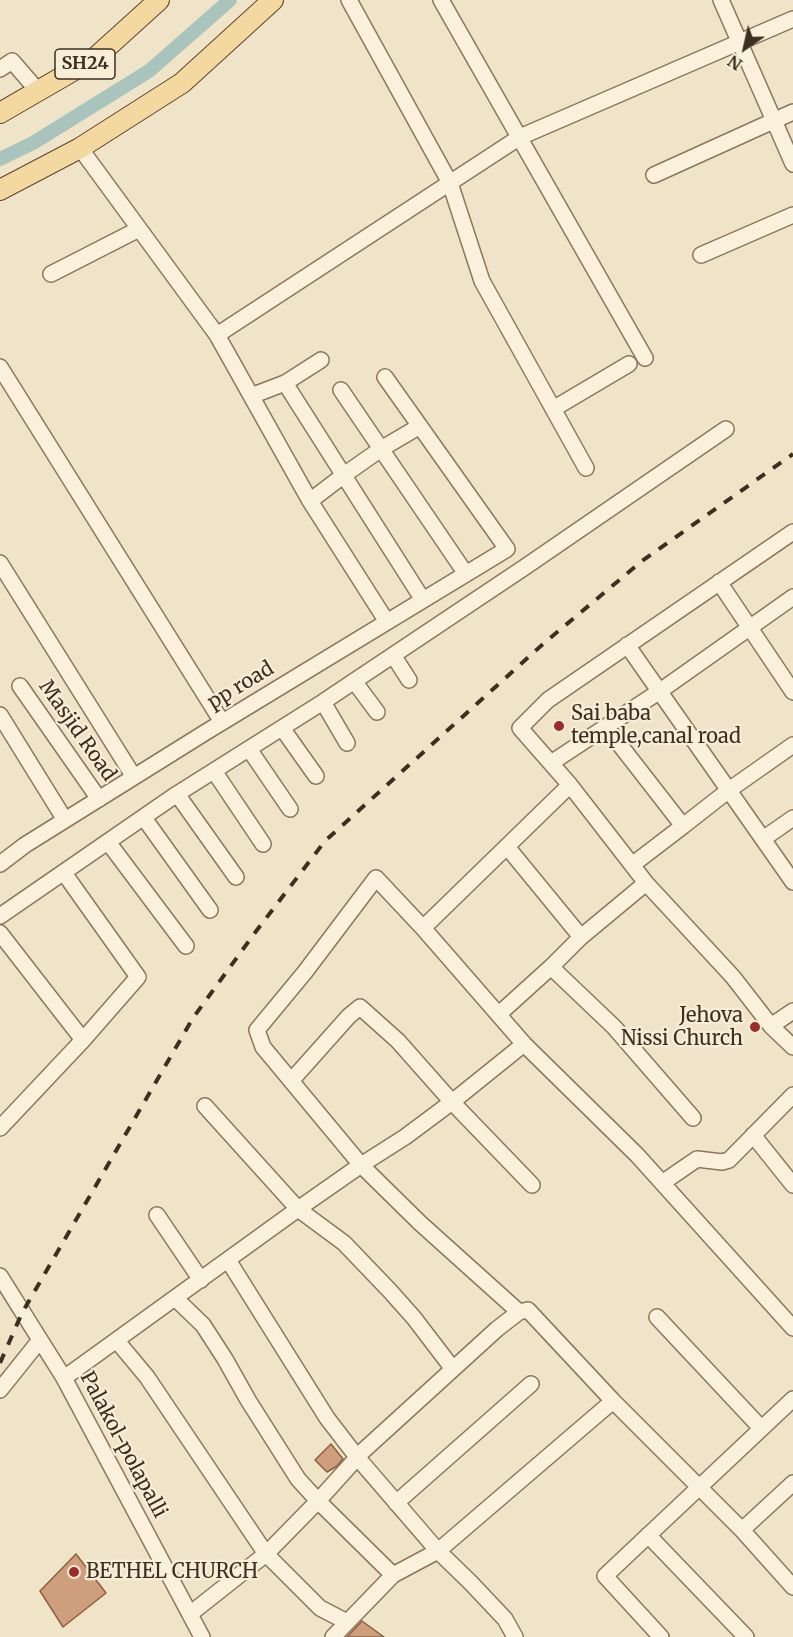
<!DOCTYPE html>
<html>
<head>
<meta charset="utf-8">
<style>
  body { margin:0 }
  #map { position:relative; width:793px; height:1637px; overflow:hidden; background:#f0e4c8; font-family:Merriweather,serif }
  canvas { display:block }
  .north { position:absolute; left:715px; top:18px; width:60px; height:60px; -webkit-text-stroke:4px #f7eed8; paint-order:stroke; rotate:214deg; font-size:16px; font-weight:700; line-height:24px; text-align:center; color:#3d2e20 }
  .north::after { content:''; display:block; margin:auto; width:21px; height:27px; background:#3d2e20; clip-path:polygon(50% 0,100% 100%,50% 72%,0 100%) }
</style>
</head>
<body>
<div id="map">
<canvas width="793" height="1637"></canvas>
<div class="north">N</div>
</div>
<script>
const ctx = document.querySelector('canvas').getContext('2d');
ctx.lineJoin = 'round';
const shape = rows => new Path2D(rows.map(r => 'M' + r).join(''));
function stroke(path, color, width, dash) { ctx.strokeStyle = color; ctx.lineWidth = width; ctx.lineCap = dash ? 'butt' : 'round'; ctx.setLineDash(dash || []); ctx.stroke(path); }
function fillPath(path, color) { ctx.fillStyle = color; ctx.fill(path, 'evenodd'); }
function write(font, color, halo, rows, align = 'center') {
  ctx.font = font + ' Merriweather,serif'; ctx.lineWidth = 4.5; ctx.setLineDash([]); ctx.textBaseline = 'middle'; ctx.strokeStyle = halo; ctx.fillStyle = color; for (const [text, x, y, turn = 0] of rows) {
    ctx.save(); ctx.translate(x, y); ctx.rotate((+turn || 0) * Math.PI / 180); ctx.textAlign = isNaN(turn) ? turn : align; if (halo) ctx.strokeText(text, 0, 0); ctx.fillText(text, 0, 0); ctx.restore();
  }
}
stroke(shape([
  [0,159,33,143,149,71,230,0]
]), '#a9c4bc', 14);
const building = shape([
  [331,1444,343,1459,337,1466,327,1472,315,1460,331,1444],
  [76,1554,106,1593,63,1627,40,1591,76,1554],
  [362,1621,384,1637,347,1637,362,1621]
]);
fillPath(building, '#cf9f7d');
stroke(building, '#8d5f41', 1.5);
const minor = shape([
  [349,0,450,183,482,281,586,468],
  [441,0,645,358],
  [721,0,793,164],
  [0,69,12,61,38,91],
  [80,148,217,335,310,501,387,622],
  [654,175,793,112],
  [701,255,793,215],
  [51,274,139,229],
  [217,335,520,137,793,19],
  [0,367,222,722],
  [285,383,423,600],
  [341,390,466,574],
  [251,396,285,383,321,360],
  [553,409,629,364],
  [310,501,344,475,381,449,420,426],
  [793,532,548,700,520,728,570,785,646,883,733,977,771,1026,793,1047],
  [0,563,134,777],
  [719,582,793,692],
  [627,645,793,882],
  [393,655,409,680],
  [354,681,377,712],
  [20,686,99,799],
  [323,702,347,743],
  [0,715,65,820],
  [606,727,683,826,632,865],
  [282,728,316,776],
  [249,749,290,809],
  [551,763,660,691,793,597],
  [214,771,263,844],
  [177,794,236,877],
  [144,818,210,910],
  [683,826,729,790,793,745],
  [763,839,793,818],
  [108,842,186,946],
  [508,848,581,937],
  [0,864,25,845,206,732,507,549,385,377],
  [0,916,177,794,323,702,525,567,726,429],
  [423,928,570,785],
  [0,933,83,1040],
  [551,967,614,1027,693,1118],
  [499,1014,551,967,581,937,646,883],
  [771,1026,793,1011],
  [291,1081,349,1016,360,1007,398,1041,452,1102,532,1185],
  [205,1106,298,1209,344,1243,390,1291,414,1318,453,1369],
  [0,1128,83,1040,138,977,64,873],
  [753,1135,793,1185],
  [662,1183,697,1159,722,1162,729,1160,793,1095],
  [157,1215,201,1280],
  [228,1260,327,1418,357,1457,438,1551,470,1582,505,1619,515,1637],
  [0,1276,64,1378,202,1637],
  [175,1298,203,1325,225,1359,248,1400,298,1479,318,1501,393,1575],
  [519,1312,420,1223,361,1165,263,1047,257,1030,305,972,376,878,423,928,524,1044,637,1155,793,1328],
  [657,1317,761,1428],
  [117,1341,147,1377,266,1554,320,1608,347,1622],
  [64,1378,298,1209,361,1165,405,1137,452,1102,524,1044],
  [0,1390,40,1340],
  [396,1503,531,1384],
  [742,1530,793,1483],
  [648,1535,746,1637],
  [190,1614,266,1554,318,1501,363,1451,497,1329,519,1312,528,1310,613,1401,742,1530,793,1587],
  [333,1637,393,1575,438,1551,613,1401],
  [661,1637,605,1576,793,1399]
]);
const major = shape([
  [0,113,95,58,159,0],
  [0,190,80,148,182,83,273,0]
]);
stroke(minor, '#8d765c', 18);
stroke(major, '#5b4430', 22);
stroke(minor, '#faf1dc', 15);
stroke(major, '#f3d9a0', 20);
stroke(shape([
  [0,1363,22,1313,193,1018,254,934,325,841,543,644,642,561,793,454]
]), '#3d2e20', 4, [10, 10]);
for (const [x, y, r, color] of [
  [559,726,6,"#9e2a2b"],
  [755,1027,6,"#9e2a2b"],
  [74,1572,6,"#9e2a2b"]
]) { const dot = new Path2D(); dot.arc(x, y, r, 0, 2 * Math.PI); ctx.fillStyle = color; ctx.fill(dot); stroke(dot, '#f7eed8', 2); }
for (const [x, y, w] of [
  [85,64,60]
]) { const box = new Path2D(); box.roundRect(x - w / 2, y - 15, w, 30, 4.5); ctx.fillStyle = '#f7eed8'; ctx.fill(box); stroke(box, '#3d2e20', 1.5); }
write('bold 18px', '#3d2e20', null, [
  ["SH24",85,64]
]);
write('20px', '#3d2e20', '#f7eed8', [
  ["pp road",241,686,-31],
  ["Masjid Road",77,731,55],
  ["Palakol-polapalli",123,1445,62]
]);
write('20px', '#3d2e20', '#f7eed8', [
  ["Sai baba",571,714],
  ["temple,canal road",571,737],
  ["Jehova",743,1016,"right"],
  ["Nissi Church",743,1039,"right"],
  ["BETHEL CHURCH",86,1572]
], 'left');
</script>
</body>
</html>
